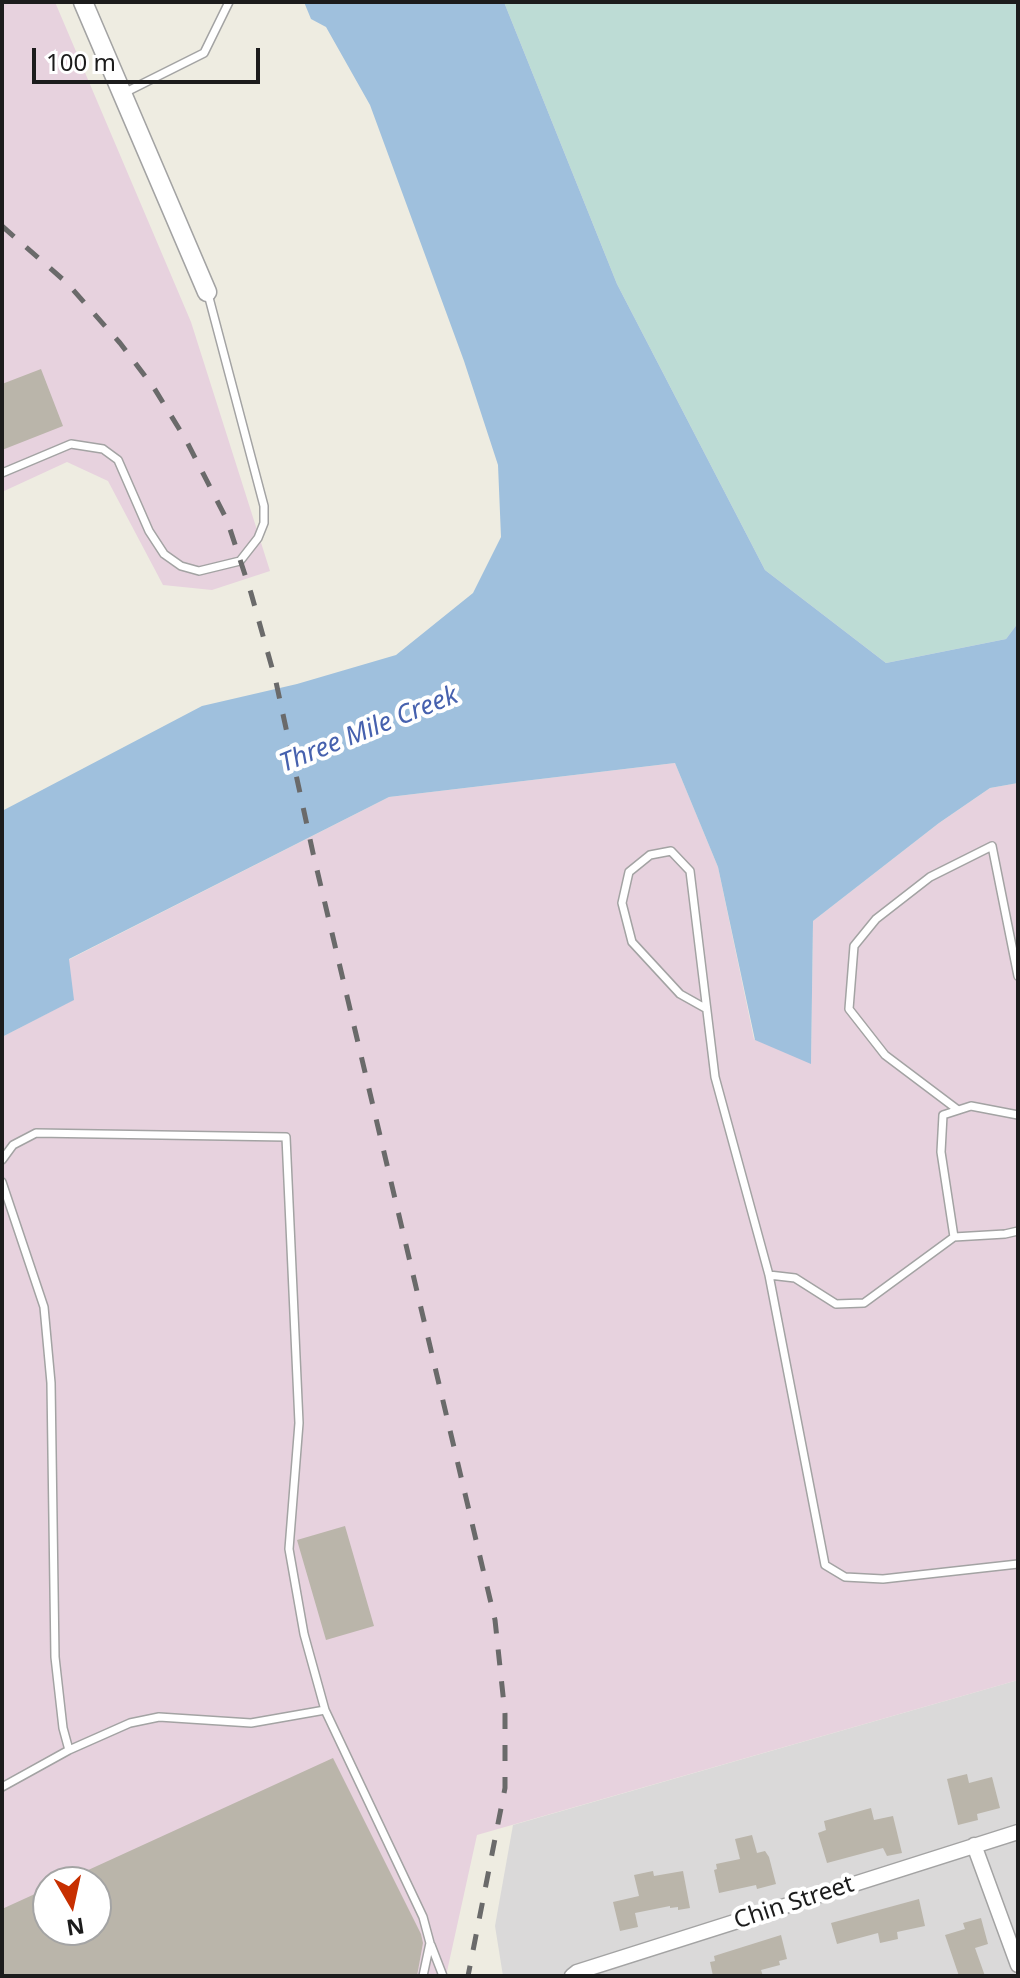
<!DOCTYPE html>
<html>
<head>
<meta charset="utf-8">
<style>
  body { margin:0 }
  #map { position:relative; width:1020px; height:1978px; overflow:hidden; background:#eeece1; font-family:"Noto Sans",sans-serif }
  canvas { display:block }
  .frame { position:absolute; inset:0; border:4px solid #1c1c1c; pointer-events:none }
  .north { position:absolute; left:32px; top:1866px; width:80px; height:80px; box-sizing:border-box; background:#fff; border:2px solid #a4a4a4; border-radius:50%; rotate:171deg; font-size:22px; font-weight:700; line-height:32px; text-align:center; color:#1c1c1c }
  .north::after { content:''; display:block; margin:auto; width:28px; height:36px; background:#c72f00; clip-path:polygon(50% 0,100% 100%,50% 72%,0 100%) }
  .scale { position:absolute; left:32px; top:48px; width:228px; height:36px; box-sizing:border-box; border:4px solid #1c1c1c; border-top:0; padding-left:10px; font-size:24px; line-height:28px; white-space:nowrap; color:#1c1c1c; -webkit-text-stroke:6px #fff; paint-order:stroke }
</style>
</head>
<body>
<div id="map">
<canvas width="1020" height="1978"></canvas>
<div class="frame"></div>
<div class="north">N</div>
<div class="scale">100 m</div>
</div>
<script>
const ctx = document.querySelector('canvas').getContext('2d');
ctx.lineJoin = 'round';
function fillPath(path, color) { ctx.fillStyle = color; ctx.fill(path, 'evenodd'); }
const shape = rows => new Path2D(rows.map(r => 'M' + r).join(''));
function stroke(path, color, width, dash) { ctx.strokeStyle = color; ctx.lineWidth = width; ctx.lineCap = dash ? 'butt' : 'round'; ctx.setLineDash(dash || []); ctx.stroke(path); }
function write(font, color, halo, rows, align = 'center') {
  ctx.font = font + ' "Noto Sans",sans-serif'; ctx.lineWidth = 8; ctx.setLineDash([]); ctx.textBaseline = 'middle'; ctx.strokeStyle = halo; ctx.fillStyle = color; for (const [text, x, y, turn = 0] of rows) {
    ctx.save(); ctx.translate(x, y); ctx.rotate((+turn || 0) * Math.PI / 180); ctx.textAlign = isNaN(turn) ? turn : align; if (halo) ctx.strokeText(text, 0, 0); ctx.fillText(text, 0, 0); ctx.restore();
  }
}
fillPath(shape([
  [1018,1680,1018,1976,503,1976,495,1926,513,1825]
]), '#dad9d9');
fillPath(shape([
  [2,2,55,2,191,322,270,571,212,590,163,585,108,481,67,462,2,492],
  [675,763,718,867,754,1039,811,1063,813,921,939,823,990,788,1018,783,1018,1680,477,1835,446,1976,2,1976,2,1037,73,1000,68,960,389,797],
  [48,1882,96,1882,96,1930,48,1930]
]), '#e7d2de');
fillPath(shape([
  [504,2,1018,2,1018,623,1006,639,886,663,765,570,617,284]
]), '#bddcd5');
fillPath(shape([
  [304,2,504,2,617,284,765,570,886,663,1006,639,1018,623,1018,783,990,788,939,823,813,921,811,1064,755,1040,718,867,675,763,389,797,69,959,74,1000,2,1037,2,811,202,706,297,684,396,655,473,593,501,537,498,465,464,361,370,105,326,27,311,19]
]), '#9fc0dd');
fillPath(shape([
  [41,369,63,426,2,450,2,384],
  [345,1526,374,1626,326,1640,297,1540],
  [333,1758,421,1934,423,1943,417,1976,2,1976,2,1909,48,1888,48,1930,96,1930,96,1882,62,1882],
  [967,1774,969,1783,992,1777,1000,1808,977,1814,978,1820,958,1825,947,1779],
  [871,1808,874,1820,893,1816,902,1853,887,1856,883,1848,827,1863,818,1833,826,1830,824,1821],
  [752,1835,757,1853,765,1851,769,1857,776,1884,757,1889,756,1885,719,1893,714,1870,717,1869,716,1864,740,1859,735,1839],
  [653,1871,654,1876,683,1871,690,1908,678,1910,678,1907,670,1908,670,1906,635,1913,638,1927,620,1931,613,1902,639,1896,634,1875],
  [919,1899,925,1926,897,1932,898,1939,880,1943,878,1933,837,1944,831,1923],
  [981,1918,988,1944,975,1948,985,1976,959,1976,945,1935,965,1929,963,1923],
  [781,1935,787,1959,779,1961,780,1965,761,1970,763,1976,713,1976,710,1962,715,1961,714,1956]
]), '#bab5aa');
const service = shape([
  [124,93,204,53,229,2],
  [2,473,71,444,103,449,118,460,149,531,164,554,181,566,199,571,240,561,258,538,264,523,264,506,208,294],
  [705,1008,680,994,632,942,622,903,629,872,650,855,671,851,690,871,715,1077,769,1275,825,1565,845,1577,883,1579,1018,1564],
  [958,1110,885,1055,849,1009,854,946,876,919,930,877,992,846,1018,976],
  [2,1160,13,1145,36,1133,286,1137,299,1423,289,1549,304,1634,325,1710,423,1917,430,1943,423,1976],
  [2,1182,44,1307,51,1383,55,1657,63,1728,69,1750],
  [954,1237,941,1152,943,1115,971,1106,1018,1115],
  [769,1275,795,1278,836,1304,864,1303,954,1237,1005,1234,1018,1231],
  [2,1787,69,1750,130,1723,159,1717,251,1723,325,1710],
  [431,1945,443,1976]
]);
const minor = shape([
  [974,1845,1018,1965],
  [572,1976,577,1972,1018,1832]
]);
const tertiary = shape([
  [83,2,207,292]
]);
stroke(service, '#a3a3a3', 10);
stroke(minor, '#a3a3a3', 17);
stroke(tertiary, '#a3a3a3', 21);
stroke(service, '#fff', 7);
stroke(minor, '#fff', 14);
stroke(tertiary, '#fff', 18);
stroke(shape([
  [2,226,67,283,120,343,154,388,186,440,227,520,251,593,276,682,313,853,495,1620,505,1714,505,1788,468,1976]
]), '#6a6a6a', 5, [16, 16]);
write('24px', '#1c1c1c', '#fff', [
  ["Chin Street",794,1903,-18]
]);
write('italic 26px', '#4661ae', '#fff', [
  ["Three Mile Creek",369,730,-22]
]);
</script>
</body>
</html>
